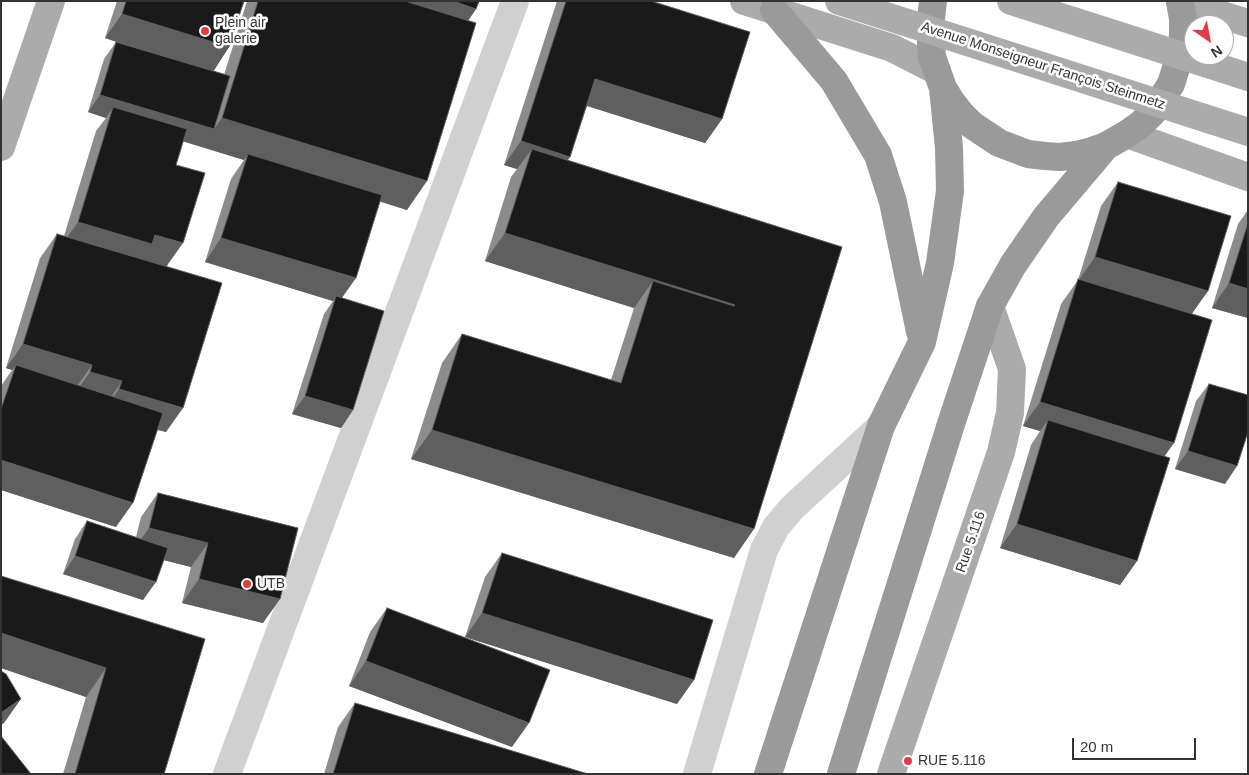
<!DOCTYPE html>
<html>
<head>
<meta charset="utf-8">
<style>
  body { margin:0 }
  #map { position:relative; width:1249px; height:775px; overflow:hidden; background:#fff; font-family:Arial,sans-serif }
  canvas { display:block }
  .frame { position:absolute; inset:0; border:2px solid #333; pointer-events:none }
  .north { position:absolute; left:1184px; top:15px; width:50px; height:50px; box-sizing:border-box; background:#fff; border:1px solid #adadad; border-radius:50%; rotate:147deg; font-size:14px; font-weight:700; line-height:20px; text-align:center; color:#333 }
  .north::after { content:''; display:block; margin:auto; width:18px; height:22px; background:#e63946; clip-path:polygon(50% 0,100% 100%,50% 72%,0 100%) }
  .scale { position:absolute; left:1072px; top:738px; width:124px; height:22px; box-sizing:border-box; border:2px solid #333; border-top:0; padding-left:6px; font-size:15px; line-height:18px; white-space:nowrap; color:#333; -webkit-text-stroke:4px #fff; paint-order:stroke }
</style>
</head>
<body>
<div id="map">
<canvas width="1249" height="775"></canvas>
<div class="frame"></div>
<div class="north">N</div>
<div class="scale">20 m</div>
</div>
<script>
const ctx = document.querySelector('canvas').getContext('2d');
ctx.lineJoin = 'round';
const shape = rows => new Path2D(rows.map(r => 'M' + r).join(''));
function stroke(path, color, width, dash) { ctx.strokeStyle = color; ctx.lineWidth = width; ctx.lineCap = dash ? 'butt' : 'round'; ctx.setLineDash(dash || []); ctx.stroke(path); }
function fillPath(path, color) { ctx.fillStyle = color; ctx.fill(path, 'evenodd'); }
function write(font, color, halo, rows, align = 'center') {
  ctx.font = font + ' Arial,sans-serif'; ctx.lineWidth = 5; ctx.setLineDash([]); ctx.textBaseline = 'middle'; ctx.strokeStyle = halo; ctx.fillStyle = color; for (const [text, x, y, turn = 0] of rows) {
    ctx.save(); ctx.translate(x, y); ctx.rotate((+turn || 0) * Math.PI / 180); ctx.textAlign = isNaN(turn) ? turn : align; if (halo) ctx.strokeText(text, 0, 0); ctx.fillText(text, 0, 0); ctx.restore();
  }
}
stroke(shape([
  [227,774,515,1],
  [697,774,764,550,776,527,792,508,881,426]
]), '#d0d0d0', 28);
stroke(shape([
  [744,1,892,48,937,71],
  [1180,2,1248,23],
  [1127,134,1248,177],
  [1,147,51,1],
  [891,774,1001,452,1010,413,1012,369,990,306]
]), '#ababab', 28);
stroke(shape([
  [933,1,930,27,932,57,943,88,951,101,961,114,972,125,999,143,1028,154,1045,156,1060,157,1076,155,1092,151,1106,146,1127,134,1141,124,1153,112,1171,84,1181,52,1183,35,1183,19,1180,1],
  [774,10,834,81,878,155,893,202,920,332],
  [768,774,881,426,922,342,940,263,950,191,949,148,943,88],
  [841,774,951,424,990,306,1013,265,1046,217,1106,146]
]), '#9a9a9a', 28);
stroke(shape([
  [839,1,1248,132],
  [1011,1,1248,77]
]), '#ababab', 28);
fillPath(shape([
  [117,1,244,1,229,47,213,71,224,75,247,1,479,1,476,9,468,21,407,210,380,201,342,298,353,410,341,428,292,414,324,314,333,301,205,262,231,179,244,160,183,141,176,165,167,267,166,432,157,430,116,527,1,490,1,386,12,370,6,368,40,258,57,234,64,236,96,131,106,118,88,112,104,59,116,42,105,38],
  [557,1,651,1,722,119,705,143,587,106,568,160,842,247,734,558,411,459,442,363,462,334,611,380,634,308,485,261,511,177,517,169,504,165],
  [1118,182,1208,291,1191,314,1164,456,1137,561,1120,585,1000,548,1031,445,1040,431,1023,426,1061,304,1078,280,1101,206],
  [1248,210,1248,318,1212,308,1238,224],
  [1209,384,1225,484,1175,469,1196,401],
  [158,493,298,528,263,623,182,603,191,567,163,560,143,600,63,574,75,539,87,521,136,537,141,517],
  [502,553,677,704,465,637,485,577],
  [1,576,205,639,164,774,63,774,86,697,1,668],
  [387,608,512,747,349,686,370,632],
  [355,703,588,774,324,774,338,727]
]), '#8c8c8c');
fillPath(shape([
  [365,1,453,1,476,9,459,33],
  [122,14,229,47,213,72,105,38],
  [595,79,722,119,705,143,578,103],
  [100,95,214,129,222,118,427,181,407,210,246,160,248,154,244,160,110,119,113,107,106,118,88,112],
  [521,141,570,157,553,181,532,149,517,169,504,165],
  [78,222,155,235,183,243,166,267,61,246],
  [505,233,735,305,714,334,653,281,634,308,485,261],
  [221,238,356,278,339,302,336,296,333,301,205,262],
  [1095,257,1208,291,1191,315,1078,281],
  [1229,283,1248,289,1248,318,1212,308],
  [23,344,92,365,75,389,16,365,12,370,6,368],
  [90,372,122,381,105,406,73,396],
  [119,389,183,408,166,432,102,413],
  [305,396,353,410,341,428,292,414],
  [1040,402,1174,443,1157,467,1048,420,1040,431,1023,426],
  [432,430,754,529,734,558,411,459],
  [1188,451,1237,466,1225,484,1175,469],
  [1,460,133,503,116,527,1,490],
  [1017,524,1137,561,1120,585,1000,548],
  [149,528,208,543,191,567,132,552],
  [75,556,156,582,143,600,63,574],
  [199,579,280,599,263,623,182,603],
  [482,613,694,680,677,704,465,637],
  [1,633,106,668,86,697,1,668],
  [366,661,529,723,512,747,349,686],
  [21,699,4,723,1,725,1,713]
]), '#5f5f5f');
const building = shape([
  [126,1,244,1,229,47,122,14,126,1],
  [258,1,405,1,476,23,427,181,222,118,258,1],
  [453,1,479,1,476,9,453,1],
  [566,1,651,1,750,32,722,119,595,79,570,157,521,141,566,1],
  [116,42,230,76,214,129,100,95,116,42],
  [113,107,187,129,176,165,205,173,183,243,155,235,152,244,78,222,113,107],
  [532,149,842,247,754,529,432,430,462,334,621,383,653,281,734,306,735,305,505,233,532,149],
  [248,154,382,195,356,278,221,238,248,154],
  [1118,182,1231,216,1208,291,1095,257,1118,182],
  [1248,223,1248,289,1229,283,1248,223],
  [57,234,222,283,183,408,119,389,122,381,90,372,92,365,23,344,57,234],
  [1078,279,1212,320,1174,443,1040,402,1078,279],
  [336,296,384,311,353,410,305,396,336,296],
  [16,365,163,413,133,503,1,460,1,409,16,365],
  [1209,384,1248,395,1248,432,1237,466,1188,451,1209,384],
  [1048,420,1170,458,1137,561,1017,524,1048,420],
  [158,493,298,528,280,599,199,579,208,543,149,528,158,493],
  [87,521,168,548,156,582,75,556,87,521],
  [502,553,713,620,694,680,482,613,502,553],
  [1,576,205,639,164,774,75,774,106,668,1,633,1,576],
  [387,608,550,670,529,723,366,661,387,608],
  [1,671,6,674,21,699,1,713,1,671],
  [355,703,588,774,333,774,355,703],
  [1,736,31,774,1,774,1,736]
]);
fillPath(building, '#1a1a1a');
stroke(building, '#5f5f5f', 1);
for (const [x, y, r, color] of [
  [205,31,5,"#e63946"],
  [247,584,5,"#e63946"],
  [908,761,5,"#e63946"]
]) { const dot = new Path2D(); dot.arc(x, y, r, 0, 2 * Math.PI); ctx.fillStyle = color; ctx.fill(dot); stroke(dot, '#fff', 2); }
write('14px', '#333', '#fff', [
  ["Plein air",215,23],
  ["galerie",215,39],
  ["UTB",257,584],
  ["RUE 5.116",918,761]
], 'left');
write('14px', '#333', '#fff', [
  ["Avenue Monseigneur François Steinmetz",1043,66,18],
  ["Rue 5.116",971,542,-71]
]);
</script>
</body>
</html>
